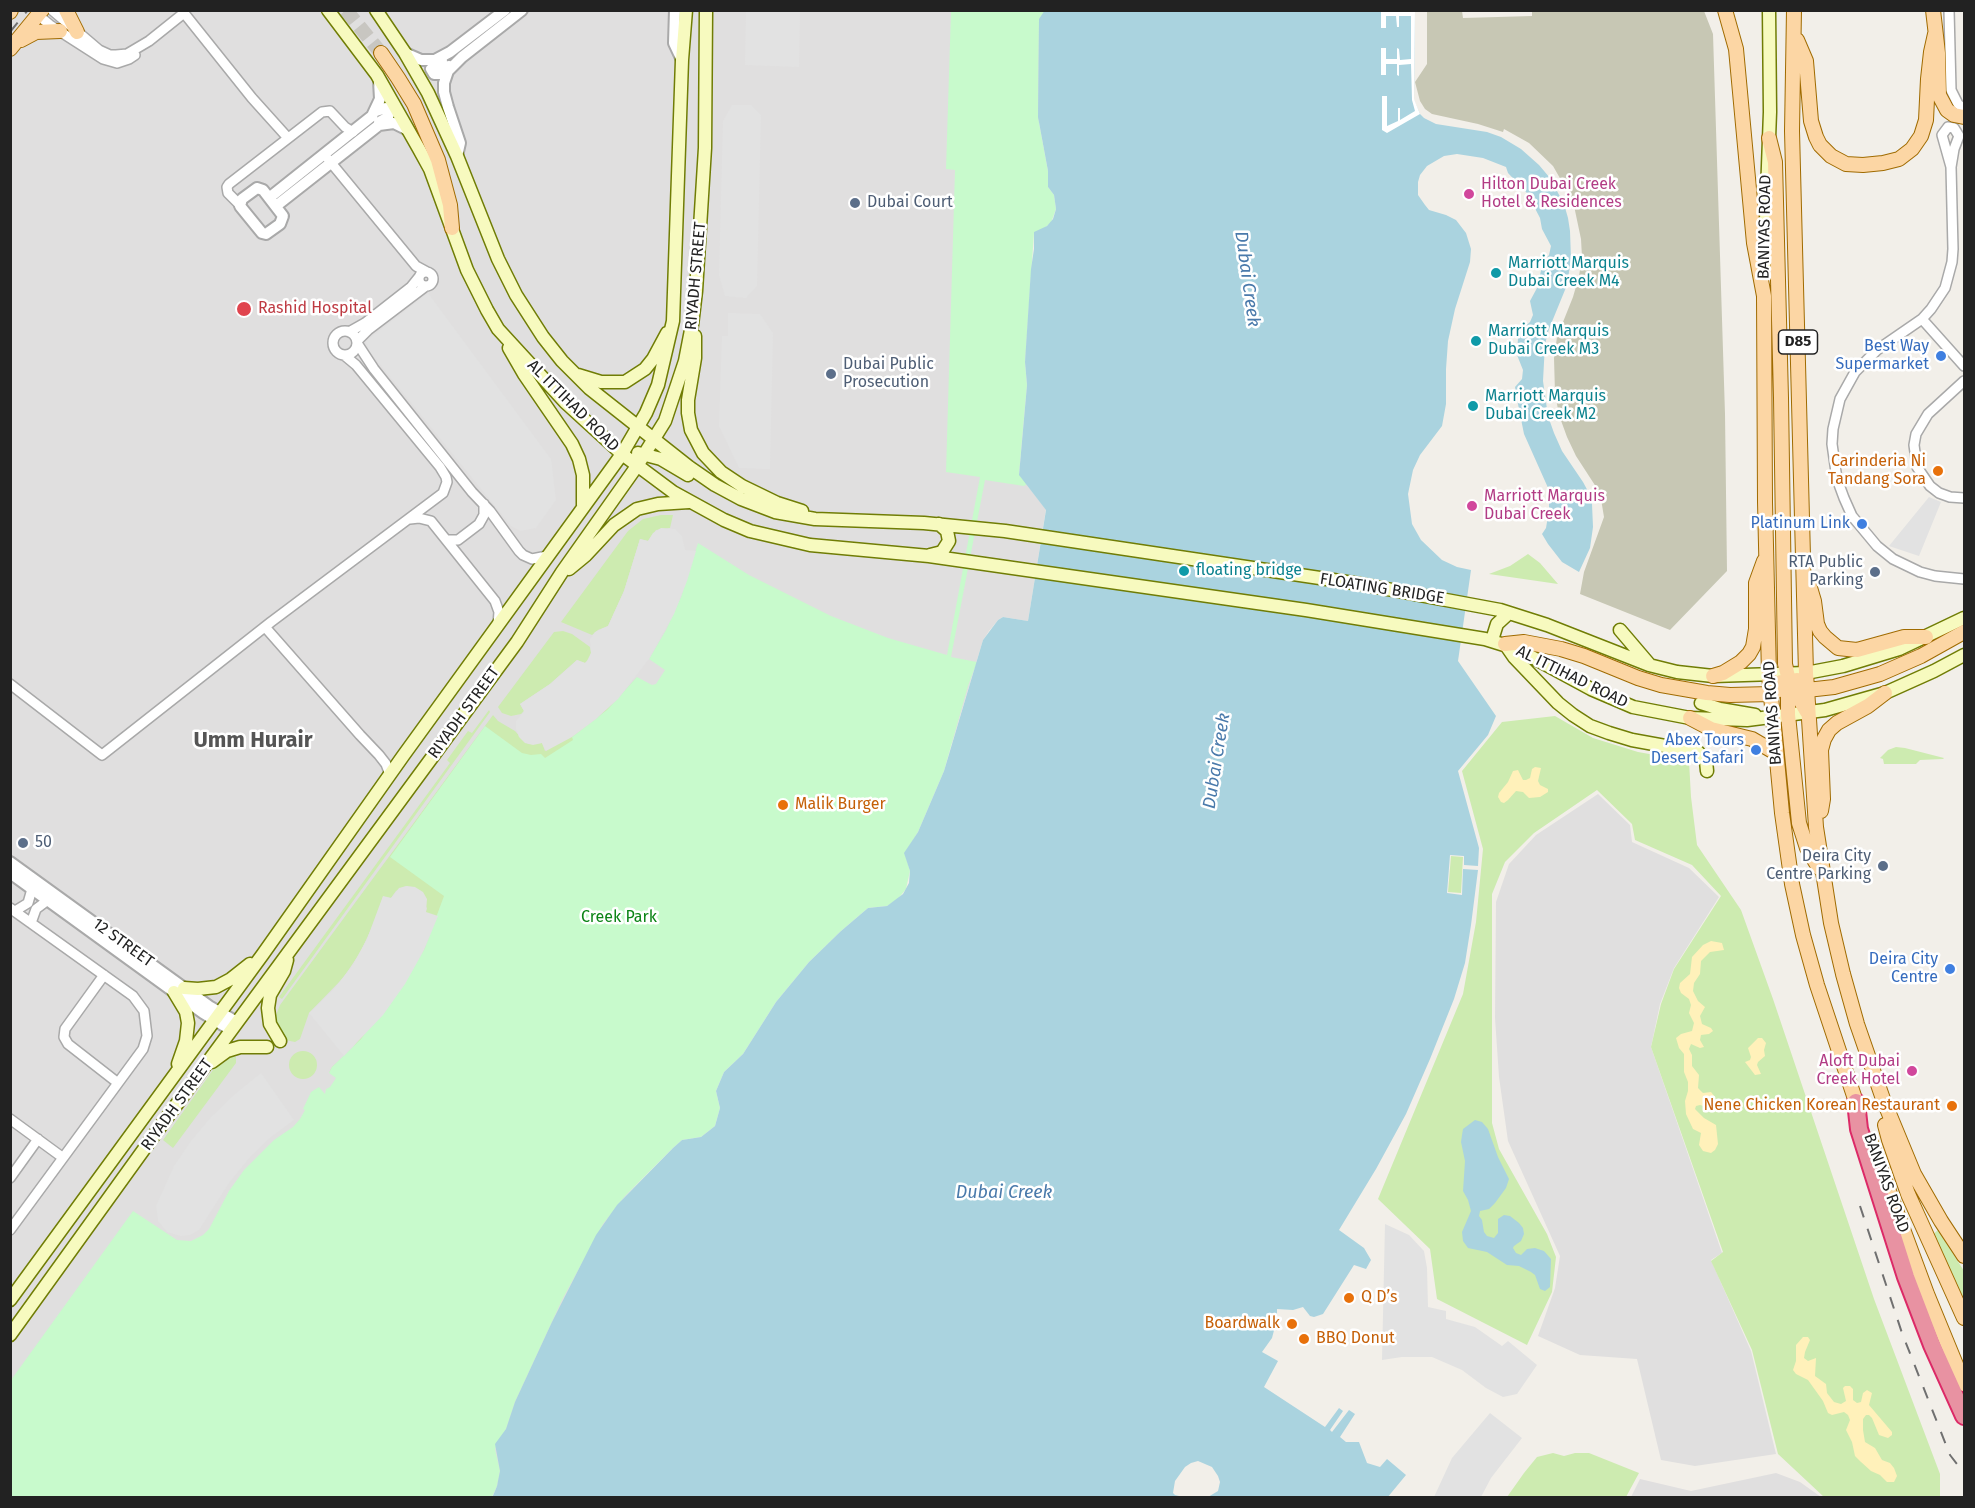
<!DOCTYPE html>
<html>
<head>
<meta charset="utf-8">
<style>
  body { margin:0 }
  #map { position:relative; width:1975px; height:1508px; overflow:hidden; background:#f2efe9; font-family:"Fira Sans",sans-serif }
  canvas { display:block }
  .frame { position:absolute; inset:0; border:12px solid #222; pointer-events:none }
</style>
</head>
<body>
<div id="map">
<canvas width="1975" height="1508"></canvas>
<div class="frame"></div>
</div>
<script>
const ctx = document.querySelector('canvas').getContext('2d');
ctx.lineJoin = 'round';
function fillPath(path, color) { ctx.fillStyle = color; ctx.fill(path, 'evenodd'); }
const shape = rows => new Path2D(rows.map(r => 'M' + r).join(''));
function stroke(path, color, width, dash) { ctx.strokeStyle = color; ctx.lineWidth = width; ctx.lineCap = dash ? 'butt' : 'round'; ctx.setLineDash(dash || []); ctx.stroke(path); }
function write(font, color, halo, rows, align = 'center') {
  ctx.font = font + ' "Fira Sans",sans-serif'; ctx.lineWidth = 5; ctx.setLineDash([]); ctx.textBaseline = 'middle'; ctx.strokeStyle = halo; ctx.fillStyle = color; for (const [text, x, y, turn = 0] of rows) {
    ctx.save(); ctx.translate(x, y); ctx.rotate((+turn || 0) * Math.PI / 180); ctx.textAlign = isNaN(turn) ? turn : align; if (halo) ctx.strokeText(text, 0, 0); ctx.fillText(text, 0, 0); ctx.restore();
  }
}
fillPath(shape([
  [10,11,1045,11,1019,475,1046,509,1028,621,1003,617,998,620,989,631,983,640,952,743,654,1166,617,1205,492,1497,11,1497],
  [1598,794,1630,825,1632,842,1689,868,1719,897,1674,968,1660,1004,1651,1047,1722,1253,1711,1260,1751,1351,1776,1454,1695,1466,1661,1460,1637,1359,1580,1355,1538,1336,1555,1288,1560,1256,1508,1141,1499,1077,1495,1018,1496,902,1509,864,1536,835],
  [1776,1473,1800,1482,1821,1497,1631,1497,1640,1479,1691,1491]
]), '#e0dfdf');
fillPath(shape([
  [1532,11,1704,11,1713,34,1725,414,1727,571,1670,630,1580,594,1584,572,1604,517,1600,493,1576,456,1567,437,1559,415,1555,393,1554,358,1557,337,1573,297,1579,276,1582,257,1581,239,1573,201,1553,166,1529,143,1504,129,1503,132,1478,124,1432,114,1425,109,1420,101,1415,82,1427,64,1427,11,1462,11,1463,18,1532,16]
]), '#c7c7b4');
fillPath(shape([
  [661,515,673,515,670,528,656,530,648,541,640,539,624,591,608,626,598,630,592,635,561,622,628,531,643,519],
  [1528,554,1540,563,1558,584,1489,574,1510,566],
  [563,631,572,634,590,647,591,653,589,659,585,663,577,660,550,684,520,704,524,711,521,714,511,716,502,713,498,707,554,632],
  [637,677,444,979,329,1073,332,1067,353,1048,426,912,427,908,407,886,403,887,396,891,391,898,383,897,373,925,360,953,343,978,309,1013,300,1039,295,1042,285,1040,274,1020,280,1005,493,715,498,721,515,731,525,742,529,744,542,743,545,751,618,699],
  [489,710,490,712,282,999,279,997,450,763,447,760,468,731,472,733],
  [1555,716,1593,738,1638,752,1689,761,1691,797,1697,845,1741,910,1773,999,1874,1299,1940,1474,1940,1497,1824,1497,1778,1454,1752,1350,1711,1261,1723,1252,1651,1047,1661,1004,1674,969,1721,896,1692,865,1635,840,1632,824,1597,790,1534,833,1505,862,1492,894,1492,1123,1499,1149,1547,1234,1556,1257,1552,1292,1527,1345,1437,1299,1430,1249,1378,1199,1463,994,1476,922,1483,849,1462,771,1502,722],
  [1896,747,1905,748,1944,758,1943,759,1920,760,1916,764,1884,764,1883,759,1880,758,1888,750],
  [1451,856,1463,857,1461,893,1448,892],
  '289 1065a14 14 0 1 1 28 0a14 14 0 1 1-28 0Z',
  [230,1056,236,1057,236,1063,173,1148,163,1140,215,1067,225,1062],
  [1938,1230,1964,1271,1964,1305,1932,1235],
  [1553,1453,1564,1456,1575,1453,1589,1453,1639,1473,1626,1497,1507,1497,1524,1473,1537,1457]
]), '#cdebb0');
fillPath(shape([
  [1535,767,1541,768,1538,781,1540,785,1548,789,1548,792,1540,797,1529,798,1523,792,1516,791,1508,800,1504,803,1501,802,1498,797,1499,793,1508,782,1513,771,1518,770,1523,780,1526,780,1530,778,1532,769],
  [1711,941,1722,943,1724,950,1710,952,1701,961,1700,974,1694,983,1693,991,1698,1001,1705,1007,1700,1016,1702,1024,1711,1028,1713,1031,1709,1034,1701,1035,1700,1040,1704,1047,1700,1048,1691,1044,1689,1049,1692,1055,1692,1066,1699,1075,1698,1088,1703,1093,1711,1092,1715,1097,1715,1103,1710,1108,1700,1105,1696,1106,1695,1109,1704,1118,1716,1125,1718,1144,1715,1150,1711,1153,1703,1151,1699,1145,1701,1133,1693,1129,1686,1114,1685,1101,1688,1091,1688,1082,1684,1072,1684,1054,1679,1048,1676,1038,1681,1034,1692,1031,1694,1023,1689,1013,1691,1005,1689,999,1681,993,1679,988,1680,983,1690,974,1692,957,1703,945],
  [1758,1038,1762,1038,1766,1043,1764,1050,1765,1056,1758,1062,1757,1065,1761,1074,1755,1075,1745,1062,1750,1060,1751,1057,1748,1048],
  [1803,1337,1808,1337,1810,1340,1805,1352,1804,1358,1808,1361,1816,1358,1815,1376,1826,1384,1827,1393,1834,1402,1841,1404,1846,1401,1843,1388,1845,1386,1850,1386,1853,1389,1853,1400,1857,1403,1861,1402,1863,1393,1867,1390,1872,1393,1869,1405,1892,1432,1892,1435,1888,1438,1879,1435,1872,1418,1869,1415,1866,1415,1863,1419,1863,1430,1865,1442,1875,1448,1882,1460,1890,1463,1894,1468,1897,1476,1894,1482,1887,1482,1880,1475,1871,1471,1861,1462,1855,1456,1852,1442,1846,1430,1850,1420,1848,1415,1844,1412,1832,1415,1828,1413,1823,1401,1808,1380,1796,1374,1793,1370,1796,1361,1796,1345]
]), '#fff1ba');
fillPath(shape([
  [951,11,1045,11,1039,19,1038,117,1048,171,1048,187,1054,195,1056,209,1051,223,1043,229,1034,233,1025,362,1027,385,1019,474,1027,484,1024,486,985,480,951,657,977,662,968,686,944,771,918,832,905,853,910,871,906,889,898,899,887,906,868,908,841,931,809,962,776,1002,743,1054,724,1072,716,1091,720,1108,715,1126,701,1137,682,1140,673,1148,625,1196,603,1224,562,1300,515,1402,506,1429,495,1449,500,1471,497,1486,492,1497,11,1498,11,1380,133,1211,177,1240,191,1241,203,1235,209,1229,229,1191,244,1170,274,1140,293,1127,300,1119,305,1110,303,1109,311,1092,319,1087,325,1094,326,1089,330,1087,336,1078,329,1073,332,1067,361,1039,424,950,444,896,390,857,485,726,522,753,531,755,541,754,545,758,573,740,572,737,607,710,637,677,652,685,656,684,665,670,649,659,666,630,681,597,698,543,749,575,831,616,888,638,947,655,980,477,946,472,955,170,946,169]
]), '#c8facc');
fillPath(shape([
  [746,11,800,11,799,67,745,65],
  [732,105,751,105,761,115,757,286,746,298,725,296,719,275,723,121],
  [428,293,551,459,556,500,536,528,521,531,511,526,369,351,366,341],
  [728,313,760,314,773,333,770,469,739,468,719,426,722,336,728,336],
  [1929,497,1941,502,1919,556,1889,546],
  [661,528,675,529,682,536,685,550,696,551,687,581,674,614,649,659,618,699,596,719,572,737,546,751,542,743,533,745,525,743,519,737,516,729,516,721,524,711,520,704,550,684,577,660,585,663,587,661,591,653,590,639,595,632,608,626,624,591,640,539,648,541,653,533],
  [407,886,415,887,423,892,427,899,426,912,438,916,424,950,405,984,383,1015,344,1056,309,1013,333,990,352,966,367,939,383,896,391,898,399,888],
  [261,1073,294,1120,271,1137,250,1157,229,1183,199,1230,190,1235,181,1236,167,1232,158,1221,156,1206,174,1166,191,1141,211,1117,235,1094],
  [1385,1224,1409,1235,1424,1251,1427,1268,1428,1307,1446,1311,1446,1319,1475,1327,1502,1346,1508,1341,1537,1365,1517,1394,1503,1397,1486,1388,1462,1370,1432,1357,1402,1357,1382,1360],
  [1490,1413,1522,1438,1491,1478,1481,1497,1434,1497,1452,1458]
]), '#e2e2e2');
fillPath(shape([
  [1045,10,1415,11,1414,100,1420,114,1424,118,1436,124,1487,132,1501,137,1521,149,1539,165,1550,178,1564,204,1568,218,1570,231,1571,259,1567,285,1549,329,1545,344,1543,381,1548,416,1554,433,1562,451,1583,482,1590,495,1592,504,1593,527,1590,548,1579,572,1562,562,1548,544,1542,534,1546,528,1549,510,1549,490,1524,434,1517,399,1515,387,1522,379,1523,370,1517,355,1518,338,1521,330,1530,322,1533,315,1530,301,1537,288,1543,262,1549,255,1551,246,1542,229,1540,218,1527,193,1508,173,1506,167,1483,158,1457,154,1444,156,1427,166,1420,175,1418,182,1418,195,1425,205,1429,210,1446,215,1456,220,1466,233,1471,249,1470,262,1455,309,1448,341,1446,369,1446,404,1442,426,1420,455,1413,470,1408,494,1412,524,1421,540,1442,560,1457,567,1471,570,1458,661,1496,716,1488,735,1458,771,1479,848,1478,866,1464,865,1464,856,1450,855,1447,893,1462,895,1463,869,1478,870,1471,925,1465,963,1454,999,1430,1059,1406,1114,1376,1169,1339,1230,1364,1248,1371,1260,1366,1269,1354,1265,1323,1314,1314,1317,1310,1316,1303,1307,1293,1310,1277,1309,1277,1319,1272,1338,1262,1352,1278,1361,1264,1387,1325,1427,1339,1408,1343,1411,1330,1430,1332,1432,1349,1410,1355,1414,1340,1437,1346,1442,1359,1442,1367,1463,1380,1467,1387,1459,1406,1475,1387,1498,1208,1497,1218,1491,1220,1482,1218,1476,1212,1467,1198,1461,1191,1463,1185,1467,1175,1481,1173,1493,1175,1495,1183,1497,492,1498,497,1486,500,1471,495,1444,506,1429,515,1402,552,1322,596,1235,617,1205,673,1148,682,1140,701,1137,715,1126,720,1108,716,1091,724,1072,743,1054,776,1002,809,962,841,931,868,908,887,906,903,894,909,883,910,871,904,853,918,832,944,771,983,640,998,620,1003,617,1028,621,1046,510,1019,475,1027,385,1025,362,1031,269,1034,249,1034,232,1047,226,1053,219,1056,209,1054,195,1048,187,1048,171,1038,117,1039,19],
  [1475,1120,1482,1122,1488,1129,1498,1157,1509,1179,1506,1188,1495,1203,1489,1209,1480,1211,1479,1216,1482,1220,1484,1232,1487,1236,1494,1238,1498,1233,1498,1219,1504,1215,1510,1216,1519,1223,1523,1228,1524,1234,1521,1241,1514,1246,1513,1248,1516,1253,1521,1255,1527,1249,1535,1248,1544,1251,1551,1259,1550,1287,1545,1291,1540,1289,1535,1275,1531,1272,1519,1266,1507,1265,1487,1252,1468,1248,1463,1241,1462,1232,1471,1211,1468,1200,1463,1191,1465,1161,1461,1142,1462,1135,1463,1129]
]), '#aad3df');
fillPath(shape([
  [1399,11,1415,11,1414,99,1420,114,1387,133,1382,130,1382,96,1387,96,1387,126,1398,121,1398,108,1400,108,1400,120,1415,111,1412,100,1411,64,1399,65,1399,76,1397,75,1397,64,1386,64,1386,75,1381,75,1381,48,1386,48,1386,59,1397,59,1397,48,1399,49,1400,60,1411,59,1411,16,1399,16,1399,27,1397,27,1396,16,1386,16,1386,28,1381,28,1381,11]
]), '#fff');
stroke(shape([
  [346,10,381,53]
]), '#c8c6c1', 14, [14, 7]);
const minor = shape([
  [52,10,99,50,110,55,116,55,127,54,149,41,184,13,252,98,288,138],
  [1949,10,1951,90,1958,104,1964,109],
  [38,15,50,25,103,59,117,63,129,59,135,55],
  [1948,127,1954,128,1959,136,1954,149,1951,167,1942,135,1948,127],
  [328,159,416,266,427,272],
  [1951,167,1953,249,1952,262,1945,288,1931,309,1922,319,1877,350,1855,372,1840,399,1833,429,1832,444,1837,479,1844,498,1852,516,1877,546,1893,559,1920,572,1935,576,1964,579],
  [239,204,228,193,227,187,229,184,322,112,330,111,345,127,353,132],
  '419 279a7 7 0 1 1 14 0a7 7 0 1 1-14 0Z',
  [1922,319,1964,366],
  '333 343a12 12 0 1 1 24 0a12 12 0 1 1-24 0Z',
  [349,332,365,323,411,287,419,277],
  [357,341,368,330,426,286],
  [357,343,374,369,472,492,490,511,519,551,523,555,532,559,547,556],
  [1964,381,1928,414,1916,434,1914,445,1917,467,1930,486,1939,493,1950,497,1964,498],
  [410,519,419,518,431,521,495,601,499,612,498,624],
  [447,540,458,540,479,524,484,515,484,504],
  [265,627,360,735,379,755,386,764,390,775],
  [10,684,102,755,271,622,443,493,447,482,446,477,440,467,356,365,344,355],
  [10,908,133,996,144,1011,147,1036,143,1049,10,1230],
  [15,911,28,903,32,889],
  [31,923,36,909,48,900],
  [104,975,65,1029,64,1037,68,1044,118,1083],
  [10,1119,62,1157],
  [10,1178,38,1139]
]);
const tertiary = shape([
  [675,10,674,43,682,60],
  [405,53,421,60,435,60,450,52,505,10],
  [442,61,431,69,434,74,440,74,449,66],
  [376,111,386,108,390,112,388,117,379,122],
  [457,156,460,143,448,107,444,92,444,83,448,71,462,57,522,10],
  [257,188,263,190,283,216,280,224,266,234,262,233,240,206,242,199,257,188],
  [269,198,372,116,380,99,379,81],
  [276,206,379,125,394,123,408,130],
  [10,862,209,1006,237,1022],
  [10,873,203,1013,231,1030]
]);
const secondary = shape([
  [328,10,377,75,419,149,430,169,467,270,487,310,498,329,565,402,622,454,673,492,724,520,750,531,810,545,929,556,1306,610,1485,639,1517,649,1591,689,1633,707,1690,718,1747,720,1825,710,1885,693,1934,671,1964,655],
  [376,10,405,53,428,93,457,156,498,259,516,295,543,337,562,361,589,388,689,467,715,485,741,499,775,512,815,519,924,523,1005,531,1360,584,1500,610,1547,625,1649,665,1677,672,1713,676,1806,673,1843,666,1899,649,1964,618],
  [1764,273,1770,112,1769,10],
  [695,336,695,358,688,400,688,413,691,430,703,453,721,472,742,486,777,503,802,511],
  [509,348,524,374,572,444,579,459,583,475,583,505],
  [578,375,601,382,625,382,645,369,653,359,667,333],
  [638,453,661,459,688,475],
  [930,555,942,552,949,541,947,531,939,524],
  [569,569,586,555,614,525,637,509,658,504,689,502],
  [1620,630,1649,664],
  [1492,640,1497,624,1509,613],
  [1505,644,1514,657,1558,703,1573,715,1590,726,1609,733,1632,740,1698,752,1706,761,1707,771],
  [1701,703,1720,709,1755,715],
  [184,988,198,989,216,987,231,979,250,964],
  [174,992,186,1012,188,1023,186,1041,178,1064],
  [280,1041,270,1024,268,1008,270,995,284,971,287,960],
  [212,1062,227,1051,240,1047,267,1047],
  [10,1300,263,954,403,756,622,454,646,413,658,385,673,321,682,60,686,10],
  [10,1335,160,1127,517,642,562,572,637,466,665,421,685,361,692,325,696,291,705,148,706,10]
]);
const primary = shape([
  [66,10,77,32],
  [1725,10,1736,49,1754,243,1764,296,1765,502,1769,675,1782,813,1792,884,1803,935,1817,985,1859,1111],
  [1794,10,1792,131,1806,673,1816,827,1831,923,1843,974,1857,1024,1883,1099,1914,1174,1941,1221,1964,1256],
  [1933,10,1938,53,1939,95,1947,110,1954,115,1964,117],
  [10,12,11,10],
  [21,40,36,32,60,31],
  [1797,40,1806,61,1811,121,1816,137,1820,145,1831,156,1846,164,1863,165,1883,163,1899,159,1912,149,1921,136,1926,120,1928,79,1931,52,1935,34],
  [10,49,42,10],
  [381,53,398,78,414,104,438,160,450,205,452,228],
  [1769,138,1775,162,1781,398,1785,664,1789,681,1807,712],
  [1808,581,1814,601,1817,624,1820,631,1825,637,1838,648,1857,650,1904,637,1926,637],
  [1505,644,1524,642,1561,649,1584,656,1638,678,1661,685,1707,693,1730,695,1771,694,1797,680],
  [1713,676,1723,673,1741,662,1749,654,1753,647,1756,629,1756,583,1764,561],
  [1781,682,1788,692,1788,715,1799,823,1807,848,1819,868],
  [1798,691,1834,687,1880,674,1921,656,1964,632],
  [1690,718,1711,729,1752,739,1776,753],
  [1821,811,1823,799,1821,750,1824,739,1829,730,1837,723,1868,706,1885,693],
  [1885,1125,1889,1140,1908,1194,1964,1318],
  [1870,1140,1927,1294,1964,1384]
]);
const motorway = shape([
  [1856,1102,1859,1129,1906,1277,1932,1345,1964,1416]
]);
stroke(minor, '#a9a9a9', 12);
stroke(tertiary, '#a9a9a9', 14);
stroke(secondary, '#707d05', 15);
stroke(primary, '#a06b00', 16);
stroke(motorway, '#dc2a67', 20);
stroke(minor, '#fff', 9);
stroke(tertiary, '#fff', 10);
stroke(secondary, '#f7fabf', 12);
stroke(primary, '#fcd6a4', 14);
stroke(motorway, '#e892a2', 16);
stroke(shape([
  [10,32,28,10],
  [1860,1206,1902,1333,1950,1455,1964,1473]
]), '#707070', 2, [12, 12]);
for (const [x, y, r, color] of [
  [1469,194,6,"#d1479c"],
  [855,203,6,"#5c6f8a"],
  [1496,273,6,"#0f9aa8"],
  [244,309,8,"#e0444e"],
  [1476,341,6,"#0f9aa8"],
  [1941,356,6,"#3f7fe0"],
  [831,374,6,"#5c6f8a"],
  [1473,406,6,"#0f9aa8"],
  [1938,471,6,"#e8710a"],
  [1472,506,6,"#d1479c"],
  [1862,524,6,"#3f7fe0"],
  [1184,571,6,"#0f9aa8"],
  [1875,572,6,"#5c6f8a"],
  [1756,750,6,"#3f7fe0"],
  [783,805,6,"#e8710a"],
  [23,843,6,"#5c6f8a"],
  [1883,866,6,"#5c6f8a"],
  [1950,969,6,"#3f7fe0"],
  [1912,1071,6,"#d1479c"],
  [1952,1106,6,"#e8710a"],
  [1349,1298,6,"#e8710a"],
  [1292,1324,6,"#e8710a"],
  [1304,1339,6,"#e8710a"]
]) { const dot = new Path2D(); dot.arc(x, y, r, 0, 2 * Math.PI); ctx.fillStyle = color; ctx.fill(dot); stroke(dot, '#fff', 2); }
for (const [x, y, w] of [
  [1798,342,39]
]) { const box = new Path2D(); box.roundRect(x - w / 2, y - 12, w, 24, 4.5); ctx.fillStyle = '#fff'; ctx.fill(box); stroke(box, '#222', 1.5); }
write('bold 15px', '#222', null, [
  ["D85",1798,342]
]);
write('16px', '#b23c85', '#fff', [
  ["Hilton Dubai Creek",1481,185],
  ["Hotel & Residences",1481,203],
  ["Marriott Marquis",1484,497],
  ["Dubai Creek",1484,515],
  ["Aloft Dubai",1900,1062,"right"],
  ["Creek Hotel",1900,1080,"right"]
], 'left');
write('16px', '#4e5e75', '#fff', [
  ["Dubai Court",867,203],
  ["Dubai Public",843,365],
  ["Prosecution",843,383],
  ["RTA Public",1863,563,"right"],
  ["Parking",1863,581,"right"],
  ["50",35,843],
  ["Deira City",1871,857,"right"],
  ["Centre Parking",1871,875,"right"]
], 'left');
write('16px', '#222', '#fff', [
  ["BANIYAS ROAD",1765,227,-89],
  ["RIYADH STREET",696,276,-85],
  ["AL ITTIHAD ROAD",573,406,45],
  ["FLOATING BRIDGE",1382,589,9],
  ["AL ITTIHAD ROAD",1572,677,26],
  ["RIYADH STREET",464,713,-54],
  ["BANIYAS ROAD",1773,713,-94],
  ["12 STREET",123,943,36],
  ["RIYADH STREET",177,1105,-54],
  ["BANIYAS ROAD",1886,1183,70]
]);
write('16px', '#0d838f', '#fff', [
  ["Marriott Marquis",1508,264],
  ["Dubai Creek M4",1508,282],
  ["Marriott Marquis",1488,332],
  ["Dubai Creek M3",1488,350],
  ["Marriott Marquis",1485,397],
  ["Dubai Creek M2",1485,415],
  ["floating bridge",1196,571]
], 'left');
write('16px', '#be3a42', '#fff', [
  ["Rashid Hospital",258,309]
], 'left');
write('16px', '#366cbe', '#fff', [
  ["Best Way",1929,347],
  ["Supermarket",1929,365],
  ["Platinum Link",1850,524],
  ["Abex Tours",1744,741],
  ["Desert Safari",1744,759],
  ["Deira City",1938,960],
  ["Centre",1938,978]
], 'right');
write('16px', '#c56008', '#fff', [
  ["Carinderia Ni",1926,462],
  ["Tandang Sora",1926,480],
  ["Malik Burger",795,805,"left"],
  ["Nene Chicken Korean Restaurant",1940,1106],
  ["Q D’s",1361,1298,"left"],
  ["Boardwalk",1280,1324],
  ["BBQ Donut",1316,1339,"left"]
], 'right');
write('16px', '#0c8416', '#fff', [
  ["Creek Park",619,918]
]);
write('italic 18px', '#4a7aab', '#fff', [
  ["Dubai Creek",1247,279,82],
  ["Dubai Creek",1217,761,-81],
  ["Dubai Creek",1004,1193]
]);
write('bold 22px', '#555', '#fff', [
  ["Umm Hurair",253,741]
]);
</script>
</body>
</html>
